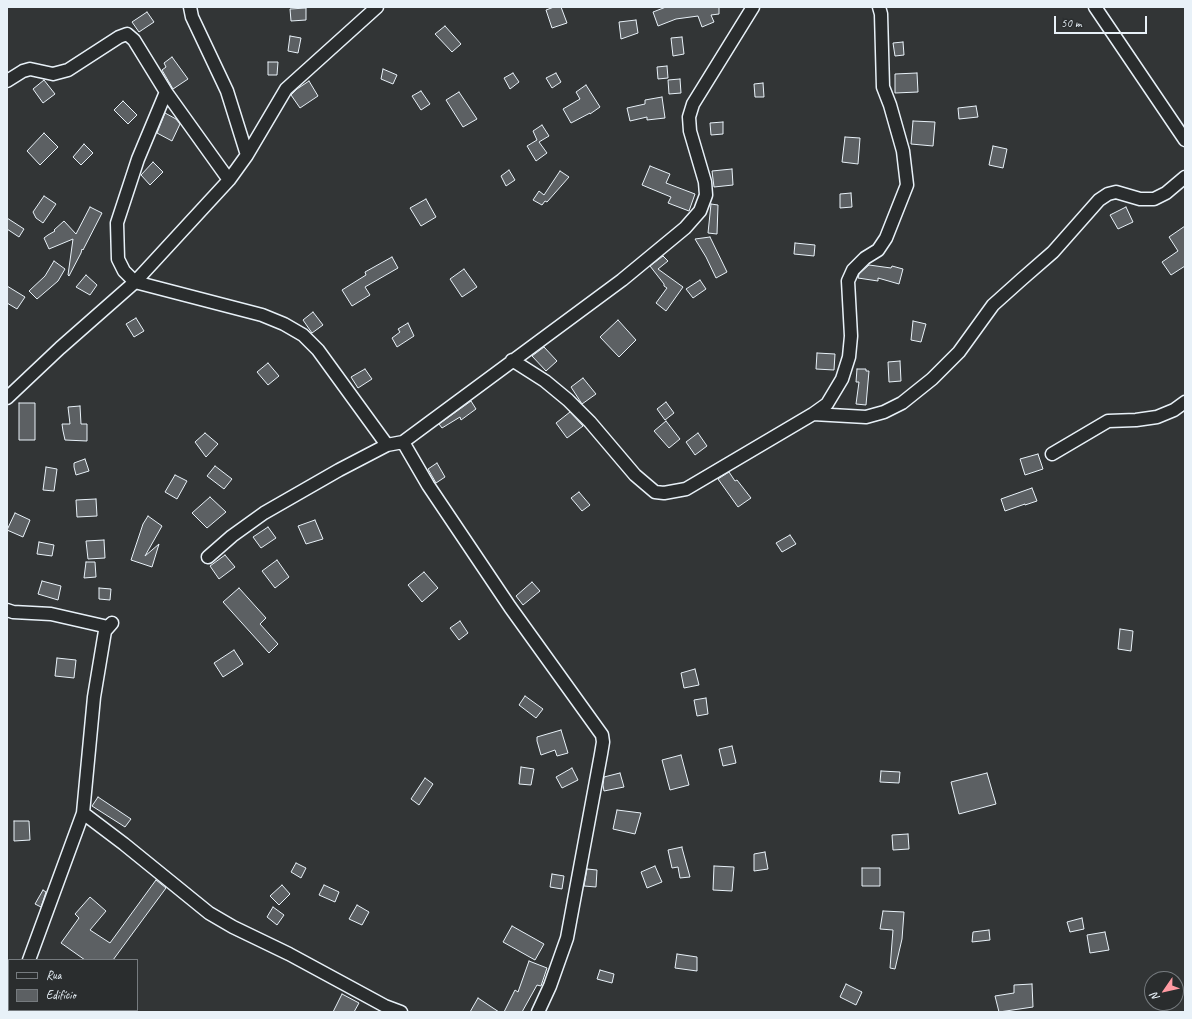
<!DOCTYPE html>
<html>
<head>
<meta charset="utf-8">
<style>
  body { margin:0 }
  #map { position:relative; width:1192px; height:1019px; overflow:hidden; background:#323536; font-family:Caveat,sans-serif }
  canvas { display:block }
  .frame { position:absolute; inset:0; border:8px solid #e8f1f8; pointer-events:none }
  .legend { position:absolute; left:8px; top:959px; width:130px; height:52px; box-sizing:border-box; background:#2a2d2e; border:1px solid #767b7f; margin:0; padding:5px 7px; list-style:none; font-size:12px; color:#e8f1f8 }
  .legend li { display:flex; align-items:center; gap:8px; height:20px }
  .legend b { width:20px; border:1px solid #767b7f }
  .north { position:absolute; left:1144px; top:971px; width:40px; height:40px; box-sizing:border-box; background:#2a2d2e; border:1px solid #767b7f; border-radius:50%; rotate:236deg; font-size:11px; font-weight:700; line-height:16px; text-align:center; color:#e8f1f8 }
  .north::after { content:''; display:block; margin:auto; width:14px; height:18px; background:#ff9aa2; clip-path:polygon(50% 0,100% 100%,50% 72%,0 100%) }
  .scale { position:absolute; left:1054px; top:16px; width:93px; height:18px; box-sizing:border-box; border:2px solid #e8f1f8; border-top:0; padding-left:5px; font-size:12px; line-height:14px; white-space:nowrap; color:#e8f1f8; -webkit-text-stroke:3px #2a2d2e; paint-order:stroke }
</style>
</head>
<body>
<div id="map">
<canvas width="1192" height="1019"></canvas>
<div class="frame"></div>
<ul class="legend">
<li><b style="height:5px;background:#2a2d2e"></b>Rua</li>
<li><b style="height:11px;background:#5c6063"></b>Edifício</li>
</ul>
<div class="north">N</div>
<div class="scale">50 m</div>
</div>
<script>
const ctx = document.querySelector('canvas').getContext('2d');
ctx.lineJoin = 'round';
function fillPath(path, color) { ctx.fillStyle = color; ctx.fill(path, 'evenodd'); }
const shape = rows => new Path2D(rows.map(r => 'M' + r).join(''));
function stroke(path, color, width, dash) { ctx.strokeStyle = color; ctx.lineWidth = width; ctx.lineCap = dash ? 'butt' : 'round'; ctx.setLineDash(dash || []); ctx.stroke(path); }
const building = shape([
  [554,7,561,7,567,23,552,28,546,10,554,7],
  [666,7,719,7,719,14,711,15,714,22,702,27,698,16,676,19,658,26,653,12,666,7],
  [306,8,306,20,291,21,290,9,306,8],
  [147,12,154,22,139,32,132,22,147,12],
  [636,20,638,33,621,39,619,22,636,20],
  [445,26,461,44,452,52,435,34,445,26],
  [290,36,301,38,298,53,288,51,290,36],
  [682,37,684,54,673,56,671,38,682,37],
  [903,42,904,55,895,56,893,43,903,42],
  [172,57,188,79,173,89,162,70,166,67,164,63,172,57],
  [268,62,278,62,277,75,268,75,268,62],
  [667,66,668,78,658,79,657,67,667,66],
  [383,69,397,75,393,84,381,79,383,69],
  [513,73,519,82,510,89,504,78,513,73],
  [556,73,561,82,552,88,546,78,556,73],
  [917,73,918,92,895,93,895,74,917,73],
  [680,79,681,93,669,94,668,80,680,79],
  [44,80,55,94,43,103,33,89,44,80],
  [309,81,318,96,300,108,291,95,297,89,309,81],
  [763,83,764,97,755,97,754,84,763,83],
  [586,85,600,107,590,114,590,113,571,123,563,109,580,99,576,92,586,85],
  [421,91,430,104,421,110,412,96,421,91],
  [459,92,477,119,463,127,446,100,459,92],
  [662,97,665,118,647,120,647,117,630,121,627,108,645,104,645,100,662,97],
  [123,101,137,115,128,124,114,110,123,101],
  [976,106,978,117,959,119,958,108,976,106],
  [165,113,176,119,180,124,172,141,157,133,165,113],
  [913,121,935,122,933,146,911,144,913,121],
  [723,122,723,134,711,135,710,123,723,122],
  [542,125,549,136,539,142,547,153,536,161,527,146,537,140,533,131,542,125],
  [44,133,58,147,40,165,27,151,44,133],
  [845,137,860,138,858,164,842,162,845,137],
  [84,144,93,153,81,165,73,157,84,144],
  [993,146,1007,149,1003,168,989,165,993,146],
  [153,162,163,172,150,185,141,175,153,162],
  [650,166,670,174,666,183,695,194,689,211,668,203,671,197,642,185,650,166],
  [732,169,733,185,714,187,712,171,732,169],
  [509,170,515,180,506,186,501,176,509,170],
  [560,171,569,177,547,202,545,201,542,205,533,200,539,191,544,195,560,171],
  [851,193,852,207,840,208,840,194,851,193],
  [44,196,56,204,43,223,36,218,33,212,44,196],
  [426,199,436,217,421,226,410,208,426,199],
  [711,204,718,205,717,234,708,233,711,204],
  [90,207,102,213,83,250,82,249,81,253,69,276,68,275,73,239,49,249,44,238,48,235,55,231,54,230,64,221,76,234,90,207],
  [1126,207,1133,222,1118,229,1110,215,1126,207],
  [7,218,24,229,19,237,7,229,7,218],
  [1185,226,1185,266,1171,275,1162,262,1178,251,1169,237,1185,226],
  [710,237,727,272,716,278,706,257,695,239,710,237],
  [795,243,815,245,814,256,794,254,795,243],
  [663,256,668,261,658,269,683,287,666,311,656,303,667,288,664,286,664,284,650,266,663,256],
  [392,257,398,268,365,287,370,295,352,306,342,290,366,275,365,272,392,257],
  [54,261,65,269,58,281,37,299,29,291,45,276,54,261],
  [869,265,891,268,892,266,903,269,899,284,878,278,878,281,858,278,859,274,869,265],
  [464,269,477,287,462,297,450,279,464,269],
  [86,275,97,285,90,295,76,287,86,275],
  [700,280,706,289,693,298,686,289,700,280],
  [7,286,25,297,17,309,7,303,7,286],
  [313,312,323,325,312,333,303,320,313,312],
  [136,318,144,331,134,337,126,324,136,318],
  [618,320,636,340,619,357,600,337,618,320],
  [913,321,926,324,921,342,911,340,913,321],
  [408,323,414,336,397,347,392,338,400,332,398,329,408,323],
  [544,347,557,361,546,371,532,356,544,347],
  [817,353,835,354,834,370,816,369,817,353],
  [900,361,901,381,889,382,888,362,900,361],
  [268,363,279,376,268,385,257,372,268,363],
  [365,369,372,379,358,388,351,377,365,369],
  [857,369,866,369,866,371,869,371,866,405,856,404,859,382,856,382,857,369],
  [583,378,596,394,582,404,571,387,583,378],
  [471,401,476,409,461,420,460,417,442,428,439,424,471,401],
  [666,402,674,413,665,420,657,409,666,402],
  [19,403,35,403,35,440,19,440,19,403],
  [80,406,81,424,87,424,87,441,65,440,63,431,62,424,70,424,68,407,80,406],
  [570,412,583,426,567,438,556,423,570,412],
  [666,421,680,439,669,448,654,431,666,421],
  [205,433,218,444,206,457,195,442,205,433],
  [698,433,707,446,695,455,686,442,698,433],
  [1038,454,1043,469,1025,475,1020,459,1038,454],
  [85,459,89,471,76,475,74,467,74,463,85,459],
  [437,463,445,477,436,483,428,469,437,463],
  [215,466,232,479,224,489,207,476,215,466],
  [46,467,57,469,54,491,43,490,46,467],
  [729,472,735,481,737,480,751,498,738,507,718,479,729,472],
  [175,475,187,481,177,499,165,492,175,475],
  [1032,488,1037,501,1025,505,1025,504,1005,511,1001,499,1032,488],
  [579,492,590,505,582,511,571,498,579,492],
  [210,497,226,512,207,528,192,513,210,497],
  [96,499,97,516,77,517,76,500,96,499],
  [15,513,30,520,23,537,7,530,15,513],
  [148,516,162,526,145,556,159,544,152,567,131,560,143,524,148,516],
  [315,520,323,539,306,544,298,526,315,520],
  [268,527,276,538,261,548,253,537,268,527],
  [790,535,796,544,782,552,776,543,790,535],
  [104,540,105,558,88,559,86,541,104,540],
  [39,542,54,545,52,556,37,554,39,542],
  [225,555,235,567,219,579,210,566,225,555],
  [277,560,289,577,275,588,262,571,277,560],
  [86,562,95,562,96,577,84,578,86,562],
  [424,572,438,588,422,602,408,585,424,572],
  [42,581,61,586,58,600,38,594,42,581],
  [532,582,540,591,523,605,516,596,532,582],
  [99,588,111,589,110,600,99,599,99,588],
  [239,588,266,618,260,624,278,644,269,653,223,602,239,588],
  [460,621,468,633,459,640,450,628,460,621],
  [1120,629,1133,631,1131,651,1118,649,1120,629],
  [234,650,243,664,223,677,214,663,234,650],
  [57,658,76,660,74,678,55,676,57,658],
  [695,669,699,685,684,688,681,673,695,669],
  [525,696,543,709,536,718,519,705,525,696],
  [706,698,708,714,697,716,694,700,706,698],
  [561,730,568,753,557,756,555,750,541,755,537,741,537,737,561,730],
  [732,746,736,763,723,766,719,749,732,746],
  [681,755,689,785,670,790,662,760,681,755],
  [521,767,534,769,531,785,519,784,521,767],
  [572,768,578,780,562,788,556,777,572,768],
  [881,771,900,772,899,783,880,782,881,771],
  [620,773,624,787,604,791,603,785,604,777,620,773],
  [987,773,996,804,959,814,951,782,987,773],
  [425,778,433,784,419,805,411,799,425,778],
  [98,797,131,819,125,827,92,806,98,797],
  [617,810,641,813,635,834,613,829,617,810],
  [14,821,29,821,30,840,14,841,14,821],
  [908,834,909,849,893,850,892,835,908,834],
  [682,847,682,848,690,877,680,878,678,867,672,868,668,850,682,847],
  [765,852,768,869,754,871,754,854,765,852],
  [296,863,306,868,301,878,291,872,296,863],
  [655,866,662,882,647,888,641,872,655,866],
  [714,866,734,867,732,891,713,890,714,866],
  [862,868,880,868,880,886,862,886,862,868],
  [587,869,597,870,596,887,584,886,587,869],
  [552,874,564,876,562,889,550,887,552,874],
  [156,880,166,888,113,960,85,960,61,943,79,918,75,914,90,897,106,911,90,930,110,943,156,880],
  [282,885,290,894,279,905,270,896,282,885],
  [324,885,339,892,335,902,319,895,324,885],
  [43,890,46,892,41,907,35,904,43,890],
  [357,905,369,912,362,925,349,919,357,905],
  [273,907,284,915,277,925,267,917,273,907],
  [883,911,904,912,902,939,895,969,890,968,893,930,880,929,883,911],
  [1082,918,1084,929,1070,932,1067,922,1082,918],
  [512,926,544,944,535,960,503,942,512,926],
  [989,930,990,940,972,942,973,932,989,930],
  [1105,932,1109,950,1090,953,1087,935,1105,932],
  [677,954,697,957,697,971,675,968,677,954],
  [529,961,547,968,541,986,537,985,522,1012,504,1012,515,990,518,992,529,961],
  [600,970,614,974,612,983,597,979,600,970],
  [846,984,862,992,856,1005,840,997,846,984],
  [1032,984,1033,1007,999,1012,995,996,1014,993,1014,985,1032,984],
  [342,994,359,1003,354,1012,333,1012,342,994],
  [478,998,499,1012,470,1012,478,998]
]);
fillPath(building, '#5c6063');
stroke(building, '#e8f1f8', 1);
const minor = shape([
  [190,7,192,17,227,91,247,155],
  [1095,7,1185,140],
  [7,81,23,71,30,69,53,74,68,70,119,37,127,34,134,40,166,92,229,180],
  [166,92,138,159,117,223,118,259,124,271,135,282,262,315,284,324,303,335,318,350,387,445],
  [512,360,545,381,568,400,590,422,635,475,655,492,664,493,686,489,813,414,827,404,842,379,849,357,851,336,848,281,853,270,865,258,878,250,886,238,907,185,903,151,890,105,883,87,881,14,879,7],
  [7,398,60,348,135,282,229,180,247,155,286,89,377,7],
  [813,414,866,417,884,412,902,403,932,379,959,352,993,305,1022,279,1053,252,1099,200,1108,194,1116,192,1140,199,1154,199,1166,193,1185,177],
  [403,442,428,485,510,607,602,735,603,742,601,754,567,938,550,986,538,1012],
  [1052,454,1108,421,1136,420,1157,417,1174,410,1185,402],
  [208,557,232,536,264,513,339,470,387,445,403,442,622,280,685,228,700,211,706,195,705,182,690,131,689,117,693,104,753,7],
  [7,610,13,612,51,614,108,627],
  [83,813,124,844,209,913,233,927,289,954,385,1006,401,1012],
  [29,960,83,813,94,697,105,631,112,623],
  [7,1012,9,1009]
]);
stroke(minor, '#e8f1f8', 15);
stroke(minor, '#2a2d2e', 12);
</script>
</body>
</html>
